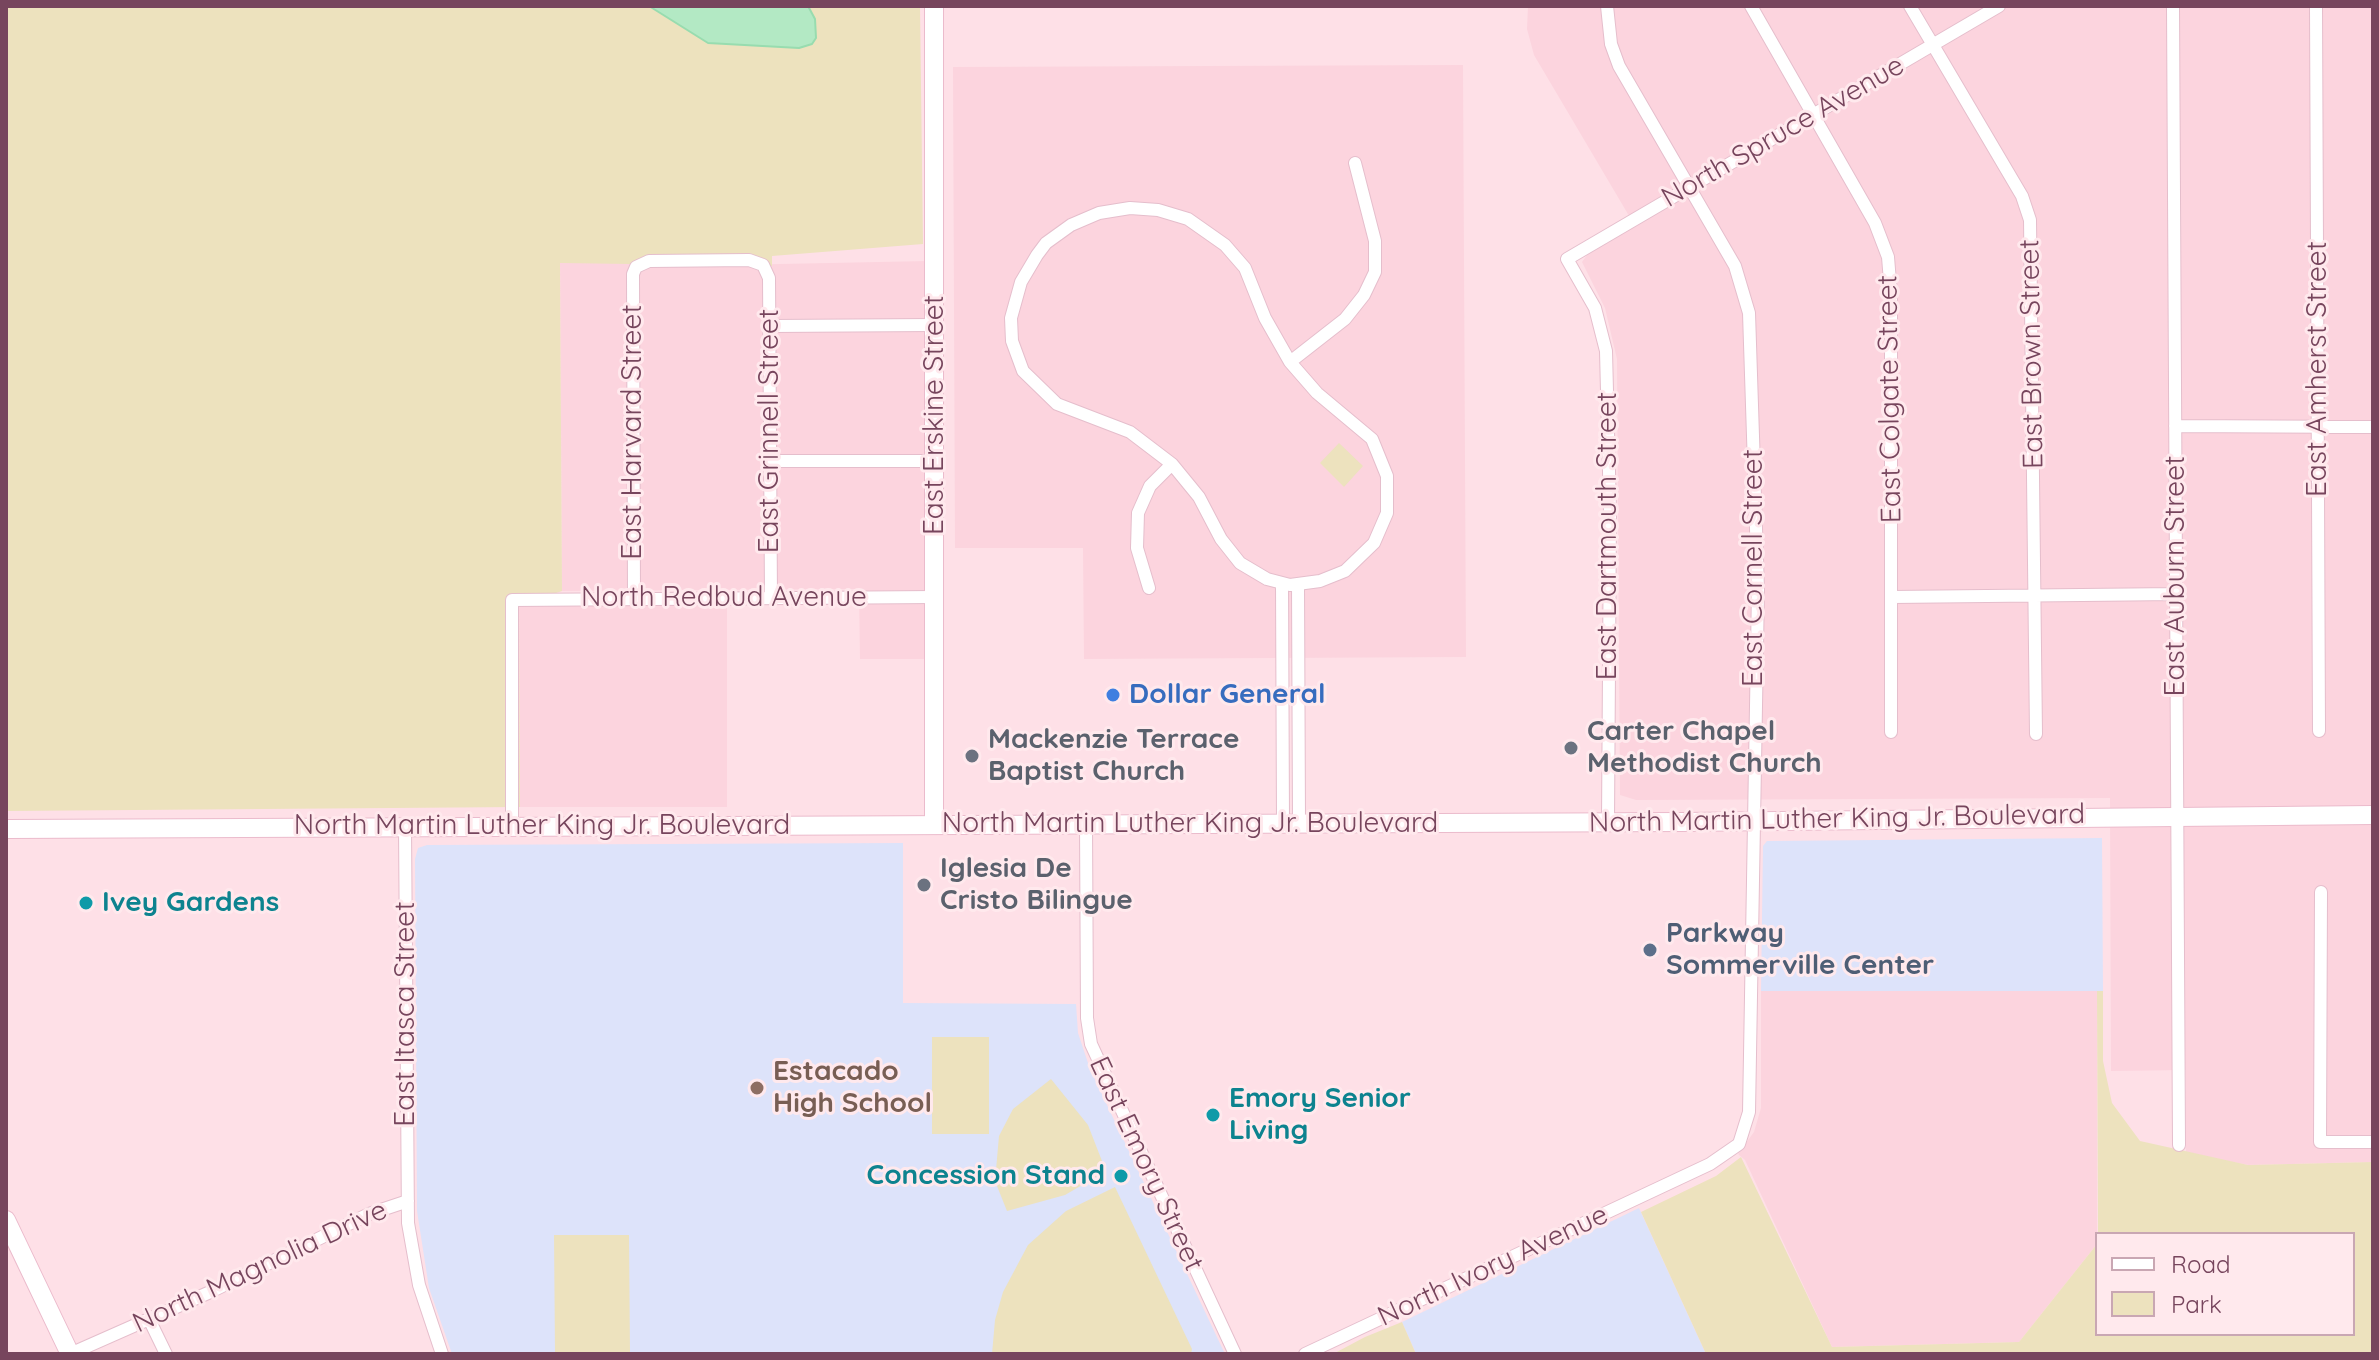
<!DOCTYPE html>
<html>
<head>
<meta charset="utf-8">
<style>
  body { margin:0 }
  #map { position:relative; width:2379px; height:1360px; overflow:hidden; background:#fee0e7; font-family:Quicksand,sans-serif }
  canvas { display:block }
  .frame { position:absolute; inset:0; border:8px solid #77455d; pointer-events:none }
  .legend { position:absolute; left:2095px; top:1232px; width:260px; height:104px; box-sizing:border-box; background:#ffe9ed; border:2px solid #c9a7b3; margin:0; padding:10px 14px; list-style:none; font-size:24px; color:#77455d }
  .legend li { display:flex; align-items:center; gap:16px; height:40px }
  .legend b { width:40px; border:2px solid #c9a7b3 }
</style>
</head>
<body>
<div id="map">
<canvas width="2379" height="1360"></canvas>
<div class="frame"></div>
<ul class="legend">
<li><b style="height:10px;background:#fff"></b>Road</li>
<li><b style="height:22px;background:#ede2be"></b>Park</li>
</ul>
</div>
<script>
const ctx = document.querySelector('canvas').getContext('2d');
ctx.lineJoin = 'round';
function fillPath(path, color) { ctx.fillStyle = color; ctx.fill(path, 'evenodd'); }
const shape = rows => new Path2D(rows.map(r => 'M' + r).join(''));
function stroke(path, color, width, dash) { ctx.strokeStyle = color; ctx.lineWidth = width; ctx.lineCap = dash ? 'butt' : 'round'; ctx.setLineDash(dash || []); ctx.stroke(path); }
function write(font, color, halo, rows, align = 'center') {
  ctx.font = font + ' Quicksand,sans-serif'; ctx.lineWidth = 6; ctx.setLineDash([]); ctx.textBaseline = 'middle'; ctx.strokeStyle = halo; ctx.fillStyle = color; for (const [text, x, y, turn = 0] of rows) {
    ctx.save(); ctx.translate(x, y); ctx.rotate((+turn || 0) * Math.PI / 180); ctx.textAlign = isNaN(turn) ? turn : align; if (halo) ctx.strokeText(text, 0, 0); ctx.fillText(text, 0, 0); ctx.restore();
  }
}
fillPath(shape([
  [1528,6,2373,6,2373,1162,2248,1165,2186,1153,2186,1070,2111,1071,2110,798,1636,800,1620,795,1617,359,1605,308,1582,262,1587,255,1635,226,1534,55,1527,29],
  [1463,65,1466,657,1084,659,1083,548,955,548,953,67],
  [928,261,930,659,860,659,859,589,562,591,560,263,631,263,632,267],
  [519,606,727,606,727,807,520,807],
  [1761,991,2097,991,2097,1244,2019,1342,1832,1347,1745,1160,1738,1154,1754,1132,1761,1108]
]), '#fcd4de');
fillPath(shape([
  [2102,838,2103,991,1761,991,1763,846,1767,841],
  [903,843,903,1003,1076,1004,1078,1033,1090,1069,1225,1354,452,1354,429,1288,417,1211,415,859,418,848,427,845],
  [1639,1208,1706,1354,1416,1354,1402,1322]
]), '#dde3fa');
fillPath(shape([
  [6,6,920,6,923,244,772,256,772,266,560,263,562,591,519,606,520,807,6,811],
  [1339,443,1363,466,1344,487,1320,463],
  [2097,991,2103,991,2103,1061,2112,1103,2140,1141,2248,1165,2373,1162,2373,1354,1706,1354,1641,1212,1716,1176,1741,1157,1832,1347,2019,1342,2097,1244,2097,1334,2353,1334,2353,1234,2098,1234],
  [932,1037,989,1037,989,1134,932,1134],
  [1051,1079,1088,1125,1102,1161,1096,1177,1065,1195,1007,1211,995,1181,999,1136,1013,1109],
  [1115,1187,1192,1349,1191,1354,992,1354,995,1320,1003,1292,1028,1245,1066,1211],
  [554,1235,629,1235,630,1354,555,1354],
  [1402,1322,1416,1354,1333,1354,1365,1337]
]), '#ede2be');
const water = shape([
  [649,6,808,6,815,19,816,38,812,44,799,48,708,43,649,6]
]);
fillPath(water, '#b3e9c4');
stroke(water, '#98dcaf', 2);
const street = shape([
  [1751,6,1875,223,1888,257,1891,294,1891,732],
  [1910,6,2022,196,2030,220,2036,734],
  [2173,6,2179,1145],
  [2316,6,2319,731],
  [1130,208,1158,210,1188,219,1225,245,1245,268,1265,318,1290,362,1317,393,1372,439,1387,476,1387,513,1374,543,1345,571,1320,581,1290,585,1267,579,1240,563,1221,539,1199,497,1172,464,1130,432,1057,404,1023,371,1012,341,1011,318,1021,282,1037,255,1046,243,1071,225,1099,213,1130,208],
  [770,326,935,325],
  [1290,362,1345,319,1364,295,1375,272,1375,241,1355,163],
  [2175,426,2373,427],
  [771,461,935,461],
  [1282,584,1283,823],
  [1298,584,1299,823],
  [1149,588,1137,548,1138,513,1150,486,1172,464],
  [1892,597,2176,594],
  [634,598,633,274,636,267,649,261,749,260,763,265,769,278,771,598],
  [1086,822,1087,1018,1091,1044,1235,1354],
  [1608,822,1610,512,1606,351,1595,308,1567,259,1999,6],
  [512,826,512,600,936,597],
  [405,827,408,1223,419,1285,442,1354],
  [2321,892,2320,1142,2373,1142],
  [149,1319,166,1354],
  [70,1354,208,1293,369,1214,408,1201],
  [1305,1354,1710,1164,1739,1144,1749,1112,1758,590,1749,313,1735,266,1619,66,1611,44,1607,6]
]);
const secondary = shape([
  [934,6,934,825],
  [6,829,1681,822,2373,815],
  [6,1220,70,1354]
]);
stroke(street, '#e5becc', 14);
stroke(secondary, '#ebbbcc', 20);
stroke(street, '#fff', 12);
stroke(secondary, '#fff', 18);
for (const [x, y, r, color] of [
  [1113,695,8,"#3f7fe0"],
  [1571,748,8,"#6b7280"],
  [972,756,8,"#6b7280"],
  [924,885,8,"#6b7280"],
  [86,903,8,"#0f9aa8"],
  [1650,950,8,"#5c6f8a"],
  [757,1088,8,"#8d6e63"],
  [1213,1115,8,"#0f9aa8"],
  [1121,1176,8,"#0f9aa8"]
]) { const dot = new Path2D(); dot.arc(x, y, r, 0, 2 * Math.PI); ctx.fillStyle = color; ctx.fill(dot); stroke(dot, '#ffe9ed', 3); }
write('28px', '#77455d', '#ffe9ed', [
  ["North Spruce Avenue",1783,132,-30],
  ["East Brown Street",2032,354,-91],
  ["East Amherst Street",2318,369,-90],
  ["East Colgate Street",1890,399,-91],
  ["East Erskine Street",935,415,-90],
  ["East Grinnell Street",770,431,-90],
  ["East Harvard Street",633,432,-90],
  ["East Dartmouth Street",1608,536,-90],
  ["East Cornell Street",1754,568,-90],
  ["East Auburn Street",2176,576,-90],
  ["North Redbud Avenue",724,598],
  ["North Martin Luther King Jr. Boulevard",1837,819,-1],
  ["North Martin Luther King Jr. Boulevard",1190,824],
  ["North Martin Luther King Jr. Boulevard",542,826],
  ["East Itasca Street",406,1014,-90],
  ["East Emory Street",1146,1164,65],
  ["North Ivory Avenue",1493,1266,-25],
  ["North Magnolia Drive",260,1267,-25]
]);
write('bold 28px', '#366cbe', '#ffe9ed', [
  ["Dollar General",1129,695]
], 'left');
write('bold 28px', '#5b616d', '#ffe9ed', [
  ["Carter Chapel",1587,732],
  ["Methodist Church",1587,764],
  ["Mackenzie Terrace",988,740],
  ["Baptist Church",988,772],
  ["Iglesia De",940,869],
  ["Cristo Bilingue",940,901]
], 'left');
write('bold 28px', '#0d838f', '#ffe9ed', [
  ["Ivey Gardens",102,903],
  ["Emory Senior",1229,1099],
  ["Living",1229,1131],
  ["Concession Stand",1105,1176,"right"]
], 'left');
write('bold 28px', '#4e5e75', '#ffe9ed', [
  ["Parkway",1666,934],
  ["Sommerville Center",1666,966]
], 'left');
write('bold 28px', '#785e54', '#ffe9ed', [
  ["Estacado",773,1072],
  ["High School",773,1104]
], 'left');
</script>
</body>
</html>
